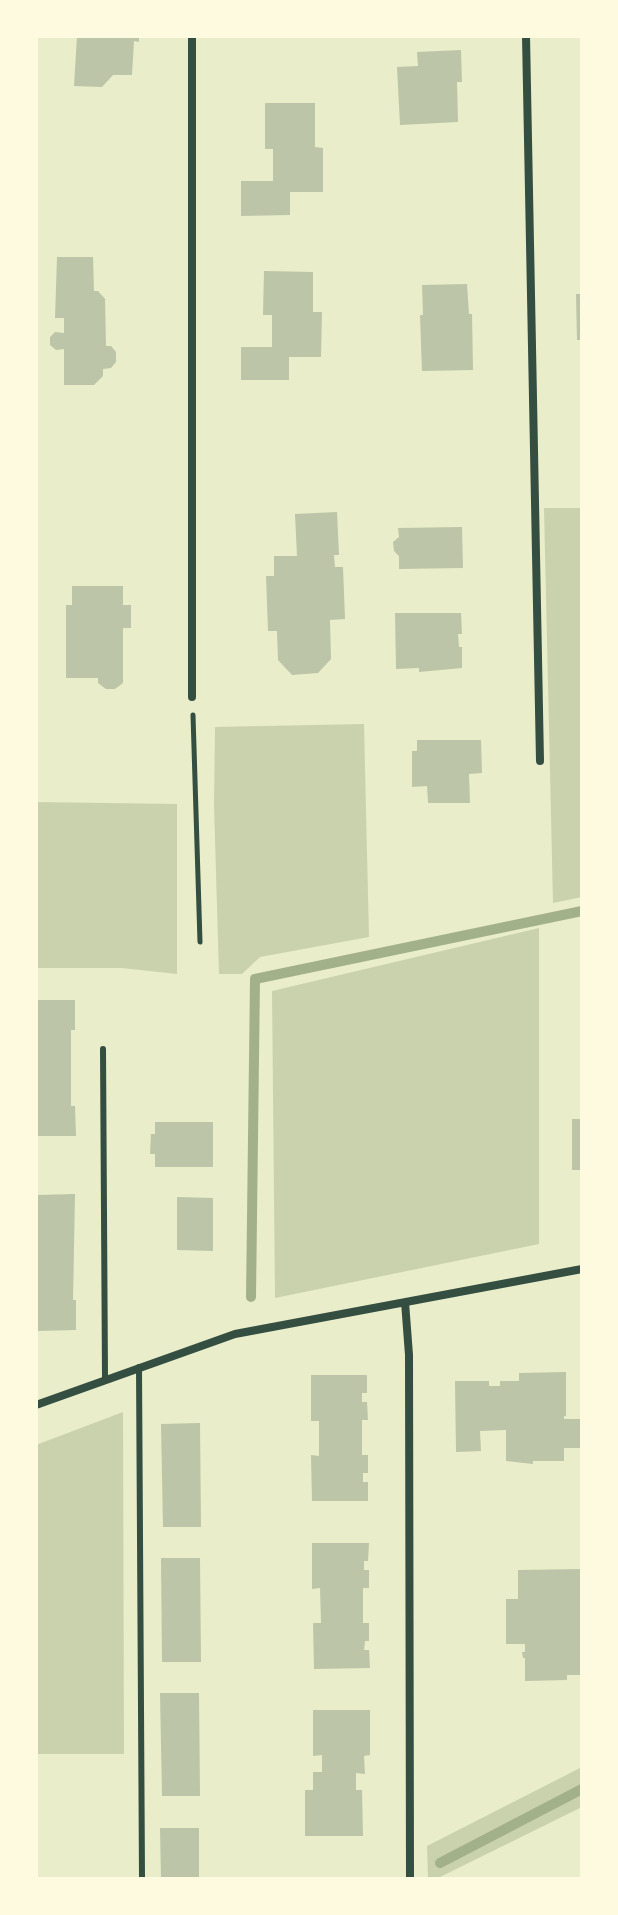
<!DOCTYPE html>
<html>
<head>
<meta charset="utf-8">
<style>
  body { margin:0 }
  #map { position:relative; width:618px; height:1915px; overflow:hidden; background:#e9edc9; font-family:Karla,sans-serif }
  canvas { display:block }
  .frame { position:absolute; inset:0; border:38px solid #fefae0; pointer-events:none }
</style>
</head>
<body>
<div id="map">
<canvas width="618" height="1915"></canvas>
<div class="frame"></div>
</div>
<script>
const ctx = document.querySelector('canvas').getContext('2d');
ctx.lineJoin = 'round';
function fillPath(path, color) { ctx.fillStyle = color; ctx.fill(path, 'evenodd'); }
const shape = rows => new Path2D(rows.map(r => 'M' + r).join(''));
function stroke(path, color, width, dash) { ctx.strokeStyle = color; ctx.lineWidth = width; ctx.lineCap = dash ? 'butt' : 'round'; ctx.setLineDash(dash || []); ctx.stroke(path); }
fillPath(shape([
  [544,508,582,508,582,897,553,903],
  [364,724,369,937,260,957,242,974,219,974,214,805,215,727],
  [36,802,177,804,177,974,122,968,36,968],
  [539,928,539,1244,275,1298,272,991],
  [123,1412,124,1754,36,1754,36,1445],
  [582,1767,582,1807,436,1879,428,1879,427,1846]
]), '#cad2ad');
stroke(shape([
  [251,1297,255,979,582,911],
  [440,1863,582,1789]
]), '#a3b18a', 10);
fillPath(shape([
  [77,36,139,36,139,42,134,41,132,75,113,75,102,87,74,86],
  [461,50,462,82,457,82,458,122,400,125,397,67,418,66,417,52],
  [265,103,315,103,315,147,323,148,323,192,290,192,290,215,241,216,241,181,273,181,273,149,265,149],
  [57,257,93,257,94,291,98,291,105,299,106,346,111,346,116,352,116,362,111,368,103,369,103,376,94,385,64,385,64,349,56,350,50,345,50,337,55,332,64,333,64,318,55,318],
  [264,271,313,272,313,312,322,312,321,357,289,357,289,380,241,380,241,347,272,347,272,315,263,315],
  [467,284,469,314,472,314,473,370,422,371,420,315,423,315,422,285],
  [576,294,582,294,582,340,577,340],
  [337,512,339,555,334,555,335,567,343,567,345,619,330,620,331,659,318,673,292,675,278,660,277,631,268,631,266,576,274,576,274,556,297,556,295,514],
  [462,527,463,568,399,569,399,556,394,551,393,542,399,537,398,528],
  [72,586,123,586,123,605,131,605,131,628,123,628,123,683,115,689,106,689,98,683,98,678,66,678,66,605,72,605],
  [395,613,461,613,462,634,458,634,459,647,462,647,462,668,419,672,419,668,396,669],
  [417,740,481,740,482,773,469,774,470,803,428,803,427,786,412,787,412,751,417,751],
  [36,1000,75,1000,75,1030,71,1030,71,1106,75,1106,76,1136,36,1136],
  [572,1119,582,1119,582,1170,572,1170],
  [155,1122,213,1122,213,1167,155,1167,155,1154,150,1154,151,1134,155,1134],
  [75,1194,73,1300,76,1300,76,1330,36,1331,36,1195],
  [177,1197,213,1198,213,1251,177,1250],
  [566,1372,566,1416,564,1416,564,1419,582,1419,582,1448,564,1448,564,1461,533,1461,533,1464,506,1461,506,1430,480,1431,481,1451,456,1452,455,1381,489,1381,489,1386,500,1386,500,1381,519,1381,519,1373],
  [311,1375,367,1375,367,1393,362,1393,362,1402,367,1402,368,1420,362,1420,362,1455,368,1455,368,1473,363,1473,363,1482,368,1482,368,1501,312,1501,311,1455,319,1456,319,1421,311,1421],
  [200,1423,201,1527,163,1527,161,1424],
  [312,1543,369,1543,368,1561,364,1561,364,1570,369,1570,369,1588,363,1588,363,1623,369,1623,369,1641,365,1641,364,1650,369,1650,370,1668,314,1669,313,1623,321,1623,320,1588,312,1589],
  [161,1558,200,1558,201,1662,162,1662],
  [582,1569,582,1675,567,1675,567,1680,525,1681,525,1658,523,1658,522,1652,525,1652,525,1644,506,1644,506,1599,518,1599,518,1570],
  [160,1693,199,1693,200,1796,162,1796],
  [313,1710,370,1710,370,1755,364,1756,365,1774,356,1773,356,1790,362,1790,363,1836,305,1836,305,1790,313,1790,313,1772,322,1772,322,1755,313,1756],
  [160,1828,199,1828,199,1879,161,1879]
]), '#bcc5a7');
stroke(shape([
  [193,715,200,942]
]), '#344e41', 5);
stroke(shape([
  [103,1049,105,1378],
  [139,1367,142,1879]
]), '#344e41', 6);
stroke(shape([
  [192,36,192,697],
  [526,36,540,761],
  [405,1302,409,1355,410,1879],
  [36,1405,235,1334,582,1269]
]), '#344e41', 8);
</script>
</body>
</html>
